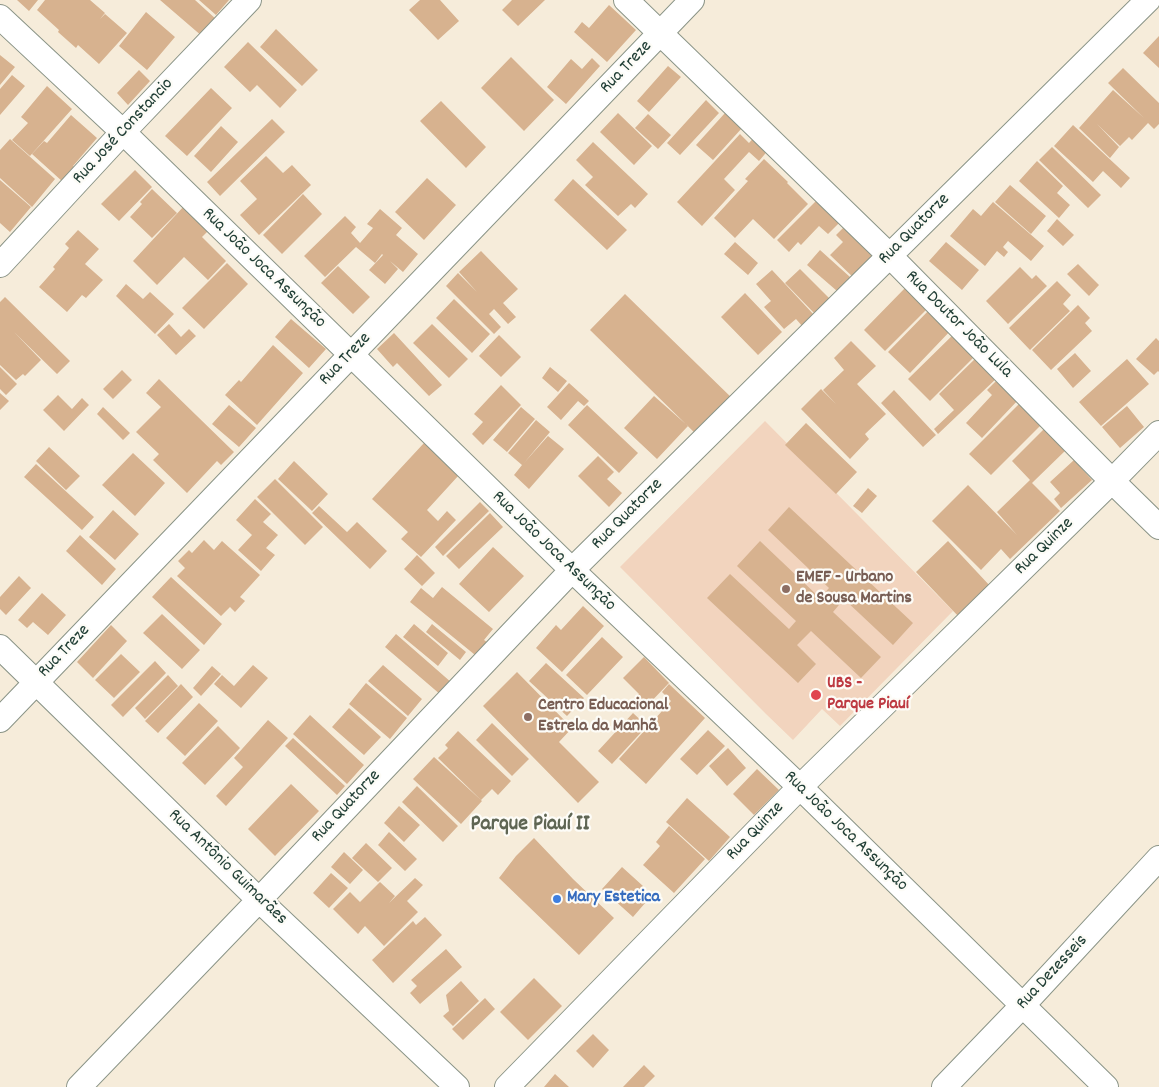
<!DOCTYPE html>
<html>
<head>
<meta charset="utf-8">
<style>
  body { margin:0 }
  canvas { display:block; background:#f6ecda }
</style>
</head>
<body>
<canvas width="1159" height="1087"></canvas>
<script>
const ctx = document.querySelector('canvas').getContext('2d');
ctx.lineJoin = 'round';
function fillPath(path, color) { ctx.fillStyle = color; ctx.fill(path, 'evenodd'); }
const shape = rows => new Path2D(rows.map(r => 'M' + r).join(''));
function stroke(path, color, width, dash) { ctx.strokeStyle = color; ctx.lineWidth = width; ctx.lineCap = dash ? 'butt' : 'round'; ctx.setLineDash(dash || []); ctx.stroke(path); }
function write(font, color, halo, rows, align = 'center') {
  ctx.font = font + ' Dekko,sans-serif'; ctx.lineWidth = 4.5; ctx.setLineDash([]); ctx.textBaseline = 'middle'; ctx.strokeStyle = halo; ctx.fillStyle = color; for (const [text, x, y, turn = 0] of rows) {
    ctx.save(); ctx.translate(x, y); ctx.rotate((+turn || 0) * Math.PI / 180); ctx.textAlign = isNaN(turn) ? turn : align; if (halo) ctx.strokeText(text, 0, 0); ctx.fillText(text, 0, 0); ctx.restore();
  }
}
fillPath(shape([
  [765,421,953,611,840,726,822,709,793,740,766,714,620,567]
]), '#f2d4be');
fillPath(shape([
  [17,0,38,0,29,11],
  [45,0,90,0,105,13,100,19,105,14,127,33,99,64,78,45,76,48,58,32,59,30,37,10],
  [160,0,195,0,217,20,203,37],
  [199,0,229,0,216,15],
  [420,0,440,0,459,21,438,40,409,10],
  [512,0,545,0,518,26,502,10],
  [609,5,636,30,607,62,574,32,582,22,589,28],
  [146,12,175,37,147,70,119,46],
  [276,29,318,70,302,86,260,47],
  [1159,36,1159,68,1143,53],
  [248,42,297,90,280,108,257,85,250,92,224,67],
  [0,55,15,67,0,85],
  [511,57,554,100,524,131,481,88],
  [592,58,600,66,566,104,547,87,571,59,582,69],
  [668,66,681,77,649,112,637,101],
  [1123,68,1159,103,1159,124,1154,129,1148,123,1132,140,1129,137,1120,146,1097,124,1119,147,1110,158,1079,128,1113,90,1144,118,1108,83],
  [139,70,150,81,128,105,117,93],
  [12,75,25,86,0,115,0,89],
  [47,86,72,109,30,156,12,140,28,123,21,117],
  [211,88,232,108,187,156,165,136],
  [706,100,719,113,680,155,667,143],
  [441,101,486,147,466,168,420,121],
  [618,113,652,146,634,165,600,132],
  [725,113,742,128,713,160,696,145],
  [648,114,671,135,658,149,635,128],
  [71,115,97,138,73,166,75,168,63,182,32,154,44,141,47,143],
  [272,119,285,132,220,196,207,182],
  [1073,125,1130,178,1121,188,1103,171,1093,182,1054,146],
  [221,126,238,142,211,172,194,156],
  [740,134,749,143,756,135,770,148,759,161,749,152,724,179,735,190,702,226,677,202],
  [10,139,55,179,32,207,0,178,0,150],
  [593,142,648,194,635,208,631,204,618,216,585,185,593,177,576,160],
  [1052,147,1101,195,1088,208,1039,160],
  [266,156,283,173,292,165,311,185,259,235,240,215,257,199,240,181],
  [764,159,788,182,787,183,808,204,774,239,753,219,735,238,714,218,748,181,745,179],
  [1037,161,1063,186,1057,193,1070,205,1059,218,1019,181],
  [135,170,152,187,119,221,101,204],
  [427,178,456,205,424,240,395,212],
  [573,179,627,230,607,250,554,200],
  [0,180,31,207,10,232,0,223],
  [1010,185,1046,216,1031,234,995,202],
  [152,189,177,213,152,238,130,217,142,204,140,202],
  [303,194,322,214,282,254,263,235],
  [820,197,843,219,828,234,819,226,801,245,798,242,789,252,777,240],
  [993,202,1044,246,1031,261,1008,241,1003,247,1008,252,1004,257,997,251,985,266,950,236,973,209,981,216],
  [185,205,210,229,202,237,226,261,208,280,184,257,157,285,133,261],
  [380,209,402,228,396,235,418,254,403,272,390,261,398,269,385,284,369,270,383,255,382,254,375,263,356,247,325,277,304,256,345,216,356,227,351,233,360,243,373,228,367,224],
  [1057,219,1074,235,1063,246,1047,231],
  [846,225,879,257,856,280,830,255,843,242,836,235],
  [78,230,99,249,85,264,103,280,86,298,82,295,67,312,39,287,55,269,53,267,69,248,65,244],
  [735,242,758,263,748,275,724,254],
  [946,242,979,270,962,290,929,261],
  [820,250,850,277,837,291,807,265],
  [481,251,518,289,503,303,516,317,508,324,494,309,489,314,501,327,494,334,446,286,458,273,477,292,459,272],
  [227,263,248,284,204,329,182,308],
  [1078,264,1099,285,1089,296,1067,274],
  [338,266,370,297,353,314,321,283],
  [1020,267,1032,279,1036,275,1047,286,1008,324,986,301],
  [800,269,830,299,815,314,785,283],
  [772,270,815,316,803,327,796,319,784,329,764,307,771,301,756,284],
  [1057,281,1071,295,1063,304,1070,311,1030,350,1009,328],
  [126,284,143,299,150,292,174,314,155,334,116,296],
  [906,287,928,308,885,351,864,330],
  [745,293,782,332,758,355,721,317],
  [625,294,735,401,700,438,590,330],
  [5,297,70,361,57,374,14,332,41,360,25,376,23,374,16,380,0,365,0,302],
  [454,299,490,334,472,353,436,318],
  [1078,305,1090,318,1085,323,1092,331,1051,370,1032,350],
  [933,306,954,327,910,373,888,352],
  [291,319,326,349,309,368,275,337],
  [169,324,181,337,189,329,196,336,176,355,157,335],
  [432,324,468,359,449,378,413,343],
  [959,329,980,351,930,401,908,379],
  [394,333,442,385,429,396,397,363,393,367,377,349],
  [499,335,521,357,501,377,479,356],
  [1156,338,1159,341,1159,372,1158,371,1154,375,1136,359],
  [851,341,876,366,857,384,886,414,865,434,869,439,850,459,801,409,821,389,836,404,823,390,844,370,834,358],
  [273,345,303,373,257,425,225,395,239,380,241,382],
  [1075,353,1091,371,1073,388,1057,369],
  [979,355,999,376,938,434,934,429,954,410,939,394],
  [1127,359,1149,384,1101,426,1079,402],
  [0,367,17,384,6,395,0,389],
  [550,367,567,381,558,392,542,378],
  [122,370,132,380,113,399,103,389],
  [999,378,1020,398,982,438,966,423,992,395,987,390],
  [159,379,234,452,221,465,217,461,187,493,153,460,159,454,136,432,161,407,146,393],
  [569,383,589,401,584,406,578,401,561,420,547,407],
  [501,385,521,405,483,445,472,434,483,422,474,414],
  [894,390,936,435,923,447,881,403],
  [0,393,9,401,0,410],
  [58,395,72,409,82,398,89,405,64,431,43,410],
  [654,396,688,426,657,459,624,428],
  [1023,400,1044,422,991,475,969,454],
  [229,405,256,428,239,447,212,424],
  [587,405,638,453,619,473,568,425],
  [1127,406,1144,427,1120,448,1102,427],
  [103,407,130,433,123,440,97,414],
  [521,407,535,419,507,452,493,440],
  [536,420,550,432,524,463,548,436,564,449,529,489,514,475,522,465,508,453],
  [806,423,857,472,836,494,785,445],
  [1046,427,1067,449,1032,483,1060,511,1010,559,1001,549,981,570,932,521,968,485,1017,535,997,512,1030,480,1012,461],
  [424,443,459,475,427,510,438,521,447,511,456,520,421,557,401,539,408,532,372,499],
  [49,447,80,476,66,490,36,461],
  [133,453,165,483,135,516,102,485],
  [598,456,614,472,607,479,622,493,609,507,578,476],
  [1074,460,1092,480,1061,508,1054,499,1060,493,1050,482],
  [294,461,328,494,312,511,278,479],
  [36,464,94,517,82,530,24,477],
  [275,479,323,527,305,545,257,497],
  [868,488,877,496,862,513,853,506],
  [255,499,271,514,263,522,278,535,266,548,275,555,261,571,238,550,252,535,236,520],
  [480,502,489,511,443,556,435,547],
  [319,506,347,532,357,522,387,551,370,569,312,513],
  [789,507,913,623,893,645,844,599,833,612,881,657,861,678,811,631,797,645,816,664,798,683,707,598,730,574,789,629,796,621,737,566,760,541,820,598,829,588,768,530],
  [113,510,139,534,115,560,89,537],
  [490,513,503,527,459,569,446,556],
  [80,535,116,569,102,585,66,551],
  [204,540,214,550,222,541,260,575,240,597,245,601,235,612,230,607,221,616,177,576,185,568,178,561,189,550,192,553],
  [948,541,991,587,959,617,916,572],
  [493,547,524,576,489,612,459,584],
  [417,555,435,573,422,586,404,569],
  [19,576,31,588,6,615,0,609,0,597],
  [171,577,222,624,204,645,152,597],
  [442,587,493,629,484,640,491,645,480,659,410,602,421,588,433,598],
  [42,593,66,615,48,635,33,622,27,628,18,620],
  [583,606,604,626,562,672,536,648,556,625,561,630],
  [162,614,200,650,182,669,143,633],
  [414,624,448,653,438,666,403,637],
  [432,624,466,652,460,660,426,632],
  [111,625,127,641,93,678,77,662],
  [396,634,452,683,441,695,385,647],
  [602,637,623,657,587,695,566,675],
  [121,654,140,672,114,698,95,680],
  [644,657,669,683,644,709,634,699,639,694,623,678],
  [155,661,166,673,123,717,111,705],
  [546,663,584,698,567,716,529,681],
  [253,665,268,678,241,708,214,684,222,675,234,686],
  [383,665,422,699,408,716,368,681],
  [212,666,221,674,201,696,193,688],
  [517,672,572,728,559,742,599,782,578,803,483,706],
  [168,675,178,686,145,719,135,708],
  [366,683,407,718,390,739,349,704],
  [181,684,193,697,158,733,145,721],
  [669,684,705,718,646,784,619,759,671,701,662,692],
  [199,703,218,721,185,756,166,738],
  [349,708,381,737,364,755,332,727],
  [633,713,647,726,612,764,598,751],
  [310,715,364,765,347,784,293,734],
  [268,720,288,738,226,806,216,796,243,767,234,758],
  [492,723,529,759,512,776,476,740],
  [218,726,240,748,205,785,182,763],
  [708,730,725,746,697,775,680,759],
  [458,731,511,781,498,795,492,789,481,800,438,758,448,748,445,745],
  [293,738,345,786,337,795,285,746],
  [728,748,746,768,727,786,709,766],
  [434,757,482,801,461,824,413,779],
  [757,769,779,790,754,815,733,794],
  [291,784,319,811,275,856,248,829],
  [417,786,458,826,443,842,402,802],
  [687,798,730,837,709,861,666,822],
  [399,806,420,825,404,842,384,823],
  [669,826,705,859,674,893,643,865,660,846,656,842],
  [389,832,417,859,405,871,378,845],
  [534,838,573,879,614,918,579,955,499,878,516,856],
  [366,843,392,868,378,882,352,858],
  [344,852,363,870,350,884,331,867],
  [622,867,643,886,636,893,646,902,633,917,602,889],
  [331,873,348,888,329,908,313,893],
  [415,878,423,885,407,901,418,912,384,946,365,926,358,934,333,909,350,892,360,902,380,882,395,896,389,903],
  [425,917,442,935,393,983,372,960,413,921,416,925],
  [446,949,462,967,420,1004,410,993,417,986,411,980],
  [534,978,562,1006,528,1040,500,1012],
  [461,981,479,1001,453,1026,443,1016,449,1011,446,995],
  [485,998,495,1009,463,1040,452,1029],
  [593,1034,609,1050,593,1068,576,1051],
  [644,1065,655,1076,644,1087,623,1087],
  [555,1074,569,1087,544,1087]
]), '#d7b28f');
const minor = shape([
  [626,0,890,256,1112,481,1159,527],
  [0,17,123,132,572,570,800,787,1106,1087],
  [0,265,123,132,249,0],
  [0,647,259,900,457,1087],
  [0,720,692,0],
  [79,1087,259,900,572,570,1148,0],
  [507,1087,800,787,1112,481,1159,433],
  [944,1087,1023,1005,1159,858]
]);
stroke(minor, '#8a9487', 26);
stroke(minor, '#fff', 24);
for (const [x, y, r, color] of [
  [786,589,5,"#8d6e63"],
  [816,695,6,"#e0444e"],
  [528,717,5,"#8d6e63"],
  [557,899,5,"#3f7fe0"]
]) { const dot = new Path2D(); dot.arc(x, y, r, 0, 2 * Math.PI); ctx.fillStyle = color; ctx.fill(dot); stroke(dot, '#fdfcf7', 2); }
write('18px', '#1f3d34', '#fdfcf7', [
  ["Rua Treze",627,68,-46],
  ["Rua José Constancio",124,132,-47],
  ["Rua Quatorze",915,230,-45],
  ["Rua João Joca Assunção",263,269,44],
  ["Rua Doutor João Lula",958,325,45],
  ["Rua Treze",346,360,-46],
  ["Rua Quatorze",628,515,-45],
  ["Rua Quinze",1045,547,-44],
  ["Rua João Joca Assunção",553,552,44],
  ["Rua Treze",65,652,-46],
  ["Rua Quatorze",347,807,-47],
  ["Rua Quinze",756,832,-46],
  ["Rua João Joca Assunção",845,832,44],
  ["Rua Antônio Guimarães",227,868,44],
  ["Rua Dezesseis",1053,973,-47]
]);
write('bold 18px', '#785e54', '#fdfcf7', [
  ["EMEF - Urbano",796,579],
  ["de Sousa Martins",796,600],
  ["Centro Educacional",538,707],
  ["Estrela da Manhã",538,728]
], 'left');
write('bold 18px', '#be3a42', '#fdfcf7', [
  ["UBS -",827,685],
  ["Parque Piauí",827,706]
], 'left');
write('bold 18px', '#366cbe', '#fdfcf7', [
  ["Mary Estetica",567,899]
], 'left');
write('bold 22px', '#5f6654', '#fdfcf7', [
  ["Parque Piauí II",530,826]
]);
</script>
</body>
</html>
